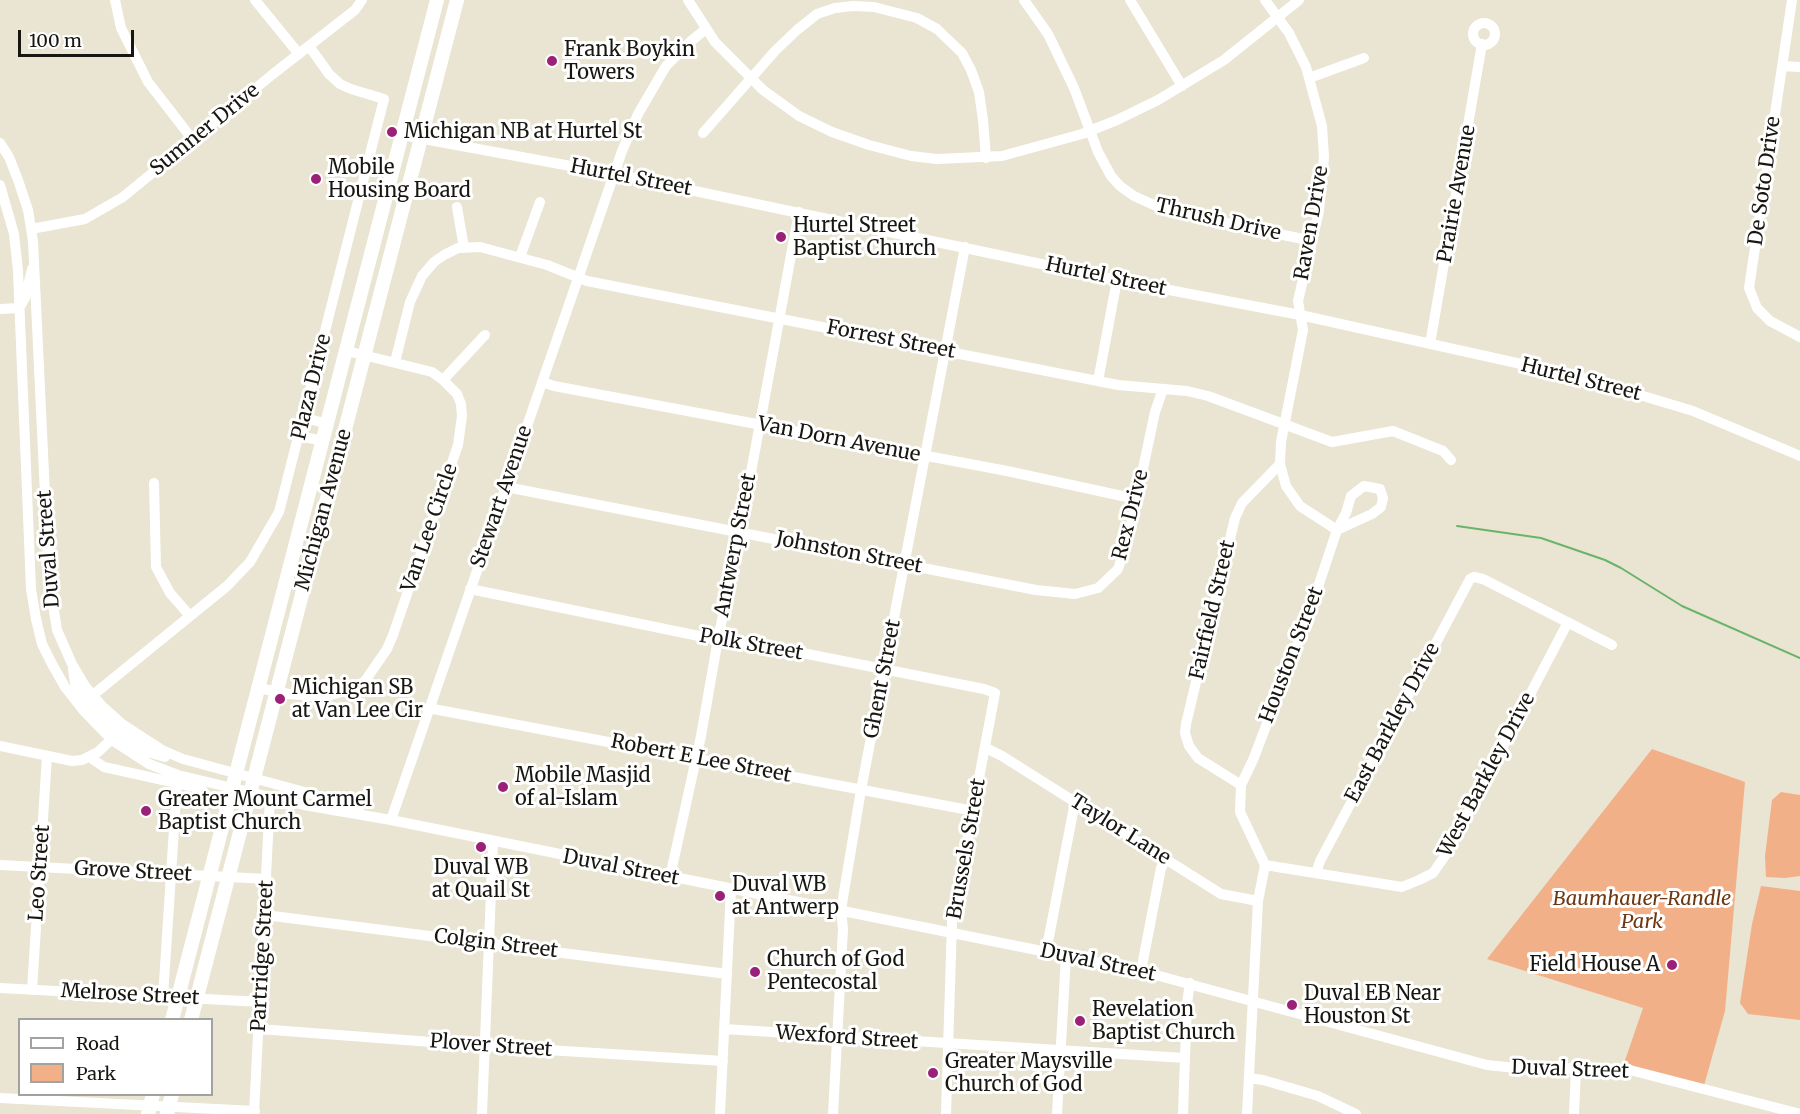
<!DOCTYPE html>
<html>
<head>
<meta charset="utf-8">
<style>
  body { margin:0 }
  #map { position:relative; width:1800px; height:1114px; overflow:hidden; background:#e9e5d2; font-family:Merriweather,serif }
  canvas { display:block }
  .legend { position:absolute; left:18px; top:1018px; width:195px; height:78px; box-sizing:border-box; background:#fff; border:2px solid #a2a29f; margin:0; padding:8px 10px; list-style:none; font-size:18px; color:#171610 }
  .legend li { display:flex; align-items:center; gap:12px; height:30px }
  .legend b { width:30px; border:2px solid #a2a29f }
  .scale { position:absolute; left:18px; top:30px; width:116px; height:27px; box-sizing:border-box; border:3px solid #171610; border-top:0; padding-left:8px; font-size:18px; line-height:21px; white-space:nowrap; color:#171610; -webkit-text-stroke:4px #fff; paint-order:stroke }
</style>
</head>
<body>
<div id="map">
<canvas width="1800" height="1114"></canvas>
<ul class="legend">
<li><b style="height:8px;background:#fff"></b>Road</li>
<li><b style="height:16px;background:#f2b089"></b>Park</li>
</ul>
<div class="scale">100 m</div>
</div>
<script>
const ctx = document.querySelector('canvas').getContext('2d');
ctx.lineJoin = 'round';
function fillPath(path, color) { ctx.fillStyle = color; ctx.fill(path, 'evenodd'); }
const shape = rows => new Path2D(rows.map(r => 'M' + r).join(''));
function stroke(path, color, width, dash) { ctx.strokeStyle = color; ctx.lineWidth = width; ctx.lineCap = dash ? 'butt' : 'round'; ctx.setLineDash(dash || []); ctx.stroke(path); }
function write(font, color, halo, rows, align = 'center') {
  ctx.font = font + ' Merriweather,serif'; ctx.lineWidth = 6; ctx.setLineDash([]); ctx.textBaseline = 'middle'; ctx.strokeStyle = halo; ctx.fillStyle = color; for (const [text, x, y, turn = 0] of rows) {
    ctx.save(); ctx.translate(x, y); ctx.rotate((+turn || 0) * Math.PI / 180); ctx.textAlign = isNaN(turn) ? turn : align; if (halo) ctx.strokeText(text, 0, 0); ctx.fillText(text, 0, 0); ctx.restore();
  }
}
fillPath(shape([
  [1652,749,1745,782,1725,1011,1703,1089,1622,1069,1643,1008,1487,959],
  [1781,792,1800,795,1800,876,1785,878,1766,877,1765,856,1772,800],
  [1761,886,1800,891,1800,1020,1748,1014,1740,1003,1752,924]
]), '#f2b089');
stroke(shape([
  [1457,526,1541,538,1605,560,1621,568,1682,606,1800,658]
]), '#6bb36a', 2);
stroke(shape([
  [115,0,121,28,148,82,193,140],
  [255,0,299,54],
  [688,0,715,42,763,90,799,116,832,132,869,145,911,156,937,159,1002,156,1082,134,1117,120,1158,100,1224,60,1299,0],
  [1024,0,1048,34,1074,88,1098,152,1111,176,1120,186,1134,196,1165,210,1312,241],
  [1130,0,1182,86],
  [1792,0,1749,288,1757,308,1770,321,1800,337],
  '1473 34a11 11 0 1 1 22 0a11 11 0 1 1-22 0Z',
  [1782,66,1800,67],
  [1309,78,1364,58],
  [703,133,775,51,797,30,817,14,835,8,853,6,874,7,917,18,937,29,962,53,971,70,979,92,983,120,986,158],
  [402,135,614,174,1117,280,1300,315,1580,377,1693,411,1800,456],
  [0,143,9,157,18,180,28,210,33,241,49,579,57,630,72,664,85,686,102,706,122,724,162,750,183,759,334,800,359,809],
  [0,185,14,234,18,271,31,589,36,619,42,644,52,664,65,687,83,710,112,740,149,764,178,775,304,805,391,820,1141,971,1487,1065,1526,1069,1576,1068,1626,1069,1800,1114],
  [362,190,387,196],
  [457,207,464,248],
  [31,229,85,219,123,197,273,74,355,10,362,0],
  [520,257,540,202],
  [21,305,25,298,32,269],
  [0,309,19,308],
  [1430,344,1482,44],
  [395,362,410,302,422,276,434,262,444,255,458,248,480,247,547,265,587,281,1118,385,1187,391,1208,396,1332,442,1393,431,1443,451,1451,460],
  [443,380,485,335],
  [1098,381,1117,280],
  [542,382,554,386,1007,471,1136,499],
  [305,418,328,424],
  [300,436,323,441],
  [154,483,156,567,170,593,190,616],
  [1364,486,1380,489,1383,498,1381,507,1372,514,1337,530,1346,513,1351,496,1364,486],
  [506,487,1036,590,1075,594,1098,588,1118,569,1128,539,1155,412,1163,389],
  [470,589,699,636,757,644,984,689,995,693,952,922,946,1114],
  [73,669,75,684,82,696,118,733,147,752,165,757],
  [258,688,289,694,324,697,352,689,365,681,387,649,393,635,458,445,462,416,461,404,457,394,443,380,432,372,347,351],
  [93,695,227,586,250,562,279,512,384,99,351,89,340,84,329,74,309,46],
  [428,708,974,811],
  [0,746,72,761,82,760,98,752,115,736],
  [986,748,1002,756,1221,894,1258,901],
  [91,758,104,767,199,788,205,782],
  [1241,785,1198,758,1189,746,1185,733,1186,724,1235,518,1242,503,1280,464],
  [391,820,622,151,638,114,666,66,691,41,706,29],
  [0,865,267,879],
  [1265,865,1240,812,1241,785,1253,760,1310,611,1337,530,1300,506,1286,486,1280,464,1281,442,1303,330,1298,301,1319,211,1324,157,1322,126,1306,67,1289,33,1265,0],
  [1265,865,1402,887,1419,880,1433,873,1447,853,1568,622],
  [1316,873,1320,861,1470,579,1474,577,1483,579,1612,645],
  [670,877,701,736,718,639,740,532,799,212],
  [265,915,727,974],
  [1046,952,1075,802],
  [1141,971,1161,868,1166,859],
  [0,988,261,1002],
  [32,990,47,756],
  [163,997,177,783],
  [259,1029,484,1046,723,1061],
  [724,1029,1185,1058],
  [1249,1078,1263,1080,1318,1096,1356,1114],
  [0,1098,255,1111],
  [254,1114,270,797],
  [482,1114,493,842],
  [720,1114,731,889],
  [833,1114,843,929,841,910,861,790,965,247],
  [1057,1114,1066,956],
  [1183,1114,1187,1003,1190,983],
  [1247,1114,1258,901,1265,865],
  [1574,1114,1576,1068]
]), '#fff', 10);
stroke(shape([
  [172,1020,437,0],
  [191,1020,457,0],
  [148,1114,153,1094],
  [167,1114,172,1094]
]), '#fff', 14);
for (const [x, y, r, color] of [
  [552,61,6,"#9a2078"],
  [392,132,6,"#9a2078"],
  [316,179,6,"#9a2078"],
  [781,237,6,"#9a2078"],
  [280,699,6,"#9a2078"],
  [503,787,6,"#9a2078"],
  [146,811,6,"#9a2078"],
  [481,847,6,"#9a2078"],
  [720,896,6,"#9a2078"],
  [1672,965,6,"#9a2078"],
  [755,972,6,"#9a2078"],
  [1292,1005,6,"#9a2078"],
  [1080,1021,6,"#9a2078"],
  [933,1073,6,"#9a2078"]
]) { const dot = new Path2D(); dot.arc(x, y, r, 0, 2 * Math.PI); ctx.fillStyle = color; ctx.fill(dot); stroke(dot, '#fff', 2); }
write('20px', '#171610', '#fff', [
  ["Frank Boykin",564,50],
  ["Towers",564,73],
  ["Michigan NB at Hurtel St",404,132],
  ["Mobile",328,168],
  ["Housing Board",328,191],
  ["Hurtel Street",793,226],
  ["Baptist Church",793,249],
  ["Michigan SB",292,688],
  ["at Van Lee Cir",292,711],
  ["Mobile Masjid",515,776],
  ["of al-Islam",515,799],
  ["Greater Mount Carmel",158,800],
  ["Baptist Church",158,823],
  ["Duval WB",481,868,"center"],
  ["at Quail St",481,891,"center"],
  ["Duval WB",732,885],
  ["at Antwerp",732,908],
  ["Church of God",767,960],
  ["Pentecostal",767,983],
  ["Field House A",1660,965,"right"],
  ["Duval EB Near",1304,994],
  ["Houston St",1304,1017],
  ["Revelation",1092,1010],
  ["Baptist Church",1092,1033],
  ["Greater Maysville",945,1062],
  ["Church of God",945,1085]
], 'left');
write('20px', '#171610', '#fff', [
  ["Sumner Drive",205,130,-39],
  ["Hurtel Street",631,178,11],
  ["De Soto Drive",1765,181,-82],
  ["Prairie Avenue",1457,194,-80],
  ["Thrush Drive",1218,220,13],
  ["Raven Drive",1312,223,-80],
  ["Hurtel Street",1106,277,12],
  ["Forrest Street",891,340,11],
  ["Hurtel Street",1581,380,14],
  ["Plaza Drive",312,387,-76],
  ["Van Dorn Avenue",839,440,11],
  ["Stewart Avenue",502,497,-71],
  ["Michigan Avenue",324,510,-75],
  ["Rex Drive",1131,515,-76],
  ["Van Lee Circle",430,528,-71],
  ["Antwerp Street",736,545,-79],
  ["Duval Street",49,549,-94],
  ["Johnston Street",849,553,11],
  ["Fairfield Street",1213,610,-77],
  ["Polk Street",751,645,10],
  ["Houston Street",1292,655,-69],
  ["Ghent Street",883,679,-79],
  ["East Barkley Drive",1393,723,-62],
  ["Robert E Lee Street",701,759,11],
  ["West Barkley Drive",1487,775,-62],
  ["Taylor Lane",1120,830,32],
  ["Brussels Street",967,849,-80],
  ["Duval Street",621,868,11],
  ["Grove Street",133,872,3],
  ["Leo Street",40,873,-86],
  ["Colgin Street",496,944,7],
  ["Partridge Street",263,956,-87],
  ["Duval Street",1098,963,12],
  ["Melrose Street",130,995,3],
  ["Wexford Street",847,1038,4],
  ["Plover Street",491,1046,4],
  ["Duval Street",1570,1070,2]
]);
write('italic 20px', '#6f370f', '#fff', [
  ["Baumhauer-Randle",1642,899],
  ["Park",1642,922]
]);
</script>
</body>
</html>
